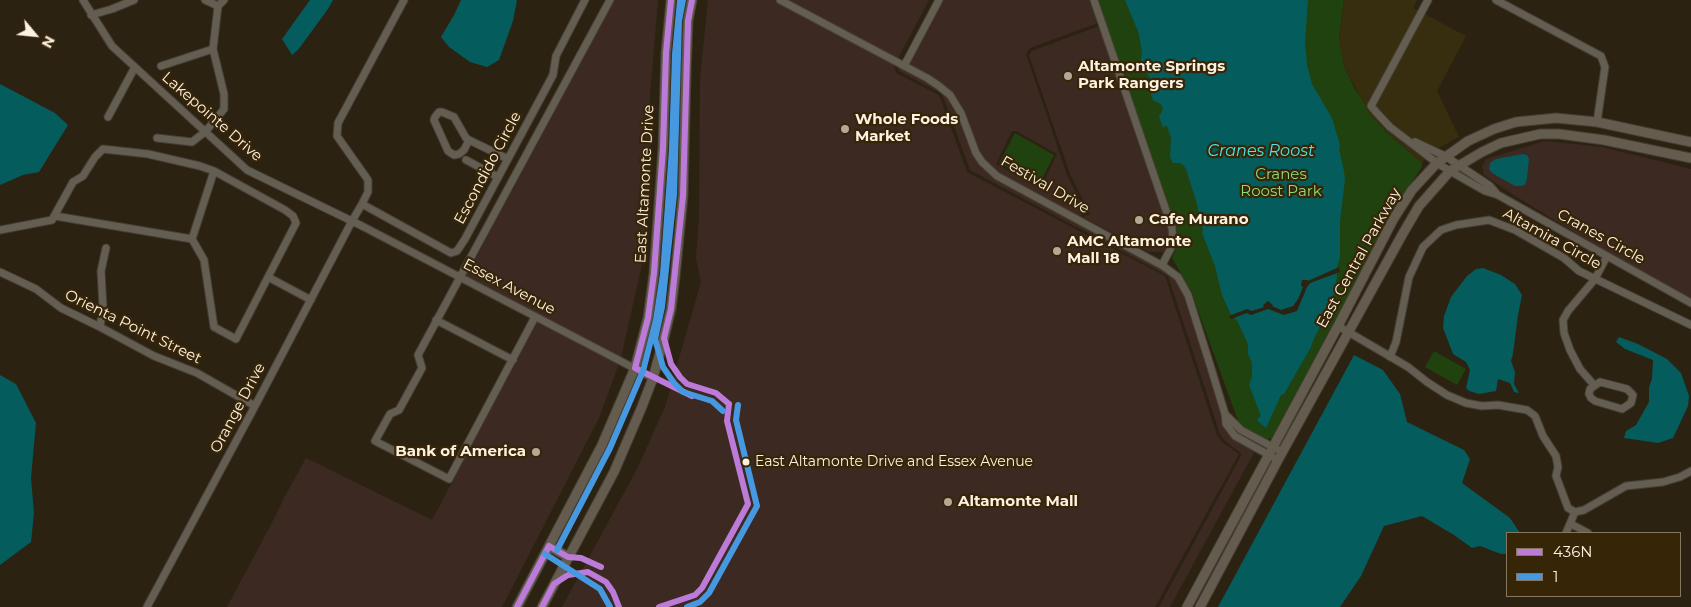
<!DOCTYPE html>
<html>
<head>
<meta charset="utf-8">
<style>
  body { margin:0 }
  #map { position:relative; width:1691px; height:607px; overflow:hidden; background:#2c2212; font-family:Montserrat,sans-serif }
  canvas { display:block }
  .legend { position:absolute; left:1506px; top:532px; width:175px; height:65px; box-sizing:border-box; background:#372508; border:1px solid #86775f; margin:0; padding:6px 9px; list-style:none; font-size:15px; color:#fdf1e1 }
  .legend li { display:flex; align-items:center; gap:10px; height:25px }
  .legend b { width:25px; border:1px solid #86775f }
  .north { position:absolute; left:10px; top:10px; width:50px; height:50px; -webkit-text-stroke:4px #372508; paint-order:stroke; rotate:118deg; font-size:14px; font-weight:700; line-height:20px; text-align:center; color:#fdf1e1 }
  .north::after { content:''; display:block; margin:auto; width:18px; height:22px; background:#fdf1e1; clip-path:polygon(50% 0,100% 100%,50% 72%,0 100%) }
</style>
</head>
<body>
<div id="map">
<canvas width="1691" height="607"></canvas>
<ul class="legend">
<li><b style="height:6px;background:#bd7bd9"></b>436N</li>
<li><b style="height:6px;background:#4699e1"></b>1</li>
</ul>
<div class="north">N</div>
</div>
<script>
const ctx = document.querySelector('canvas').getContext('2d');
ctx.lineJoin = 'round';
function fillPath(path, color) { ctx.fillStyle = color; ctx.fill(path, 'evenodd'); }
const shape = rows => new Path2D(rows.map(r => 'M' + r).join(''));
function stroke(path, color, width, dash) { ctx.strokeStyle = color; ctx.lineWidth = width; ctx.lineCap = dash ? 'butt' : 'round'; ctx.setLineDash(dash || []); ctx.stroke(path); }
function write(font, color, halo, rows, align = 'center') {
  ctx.font = font + ' Montserrat,sans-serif'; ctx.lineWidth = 4.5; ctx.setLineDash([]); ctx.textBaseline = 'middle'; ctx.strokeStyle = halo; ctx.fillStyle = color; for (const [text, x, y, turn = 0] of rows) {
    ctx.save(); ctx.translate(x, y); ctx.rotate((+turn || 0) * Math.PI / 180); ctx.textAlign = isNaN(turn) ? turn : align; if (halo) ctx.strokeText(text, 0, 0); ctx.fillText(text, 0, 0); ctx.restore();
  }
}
fillPath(shape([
  [615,0,658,0,650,95,651,193,641,269,621,357,465,276,474,261,524,169],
  [708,0,929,0,894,66,896,73,939,95,967,172,1165,276,1217,435,1223,443,1239,454,1155,607,562,607,637,469,665,407,701,282,696,258,699,219,700,78],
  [943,0,1090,0,1098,23,1030,48,1026,54,1067,175,1086,213,1081,215,1080,217,999,174,985,160,979,152,965,112,955,95,950,90,909,65],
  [1012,131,1016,131,1057,154,1041,187,1037,187,996,164],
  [1099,26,1152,178,1170,238,1169,245,1163,252,1149,252,1083,217,1090,214,1070,174,1029,55,1032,51],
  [898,66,926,81,947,97,958,114,974,157,995,179,1160,268,1175,279,1184,296,1224,419,1233,432,1257,447,1170,607,1159,607,1242,454,1225,441,1220,434,1168,276,970,170,942,94,899,71],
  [1545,141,1602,147,1691,169,1691,299,1612,255,1512,194,1484,175,1482,166,1486,159],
  [537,322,619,363,599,418,502,607,227,607,274,519,285,496,306,458,432,520]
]), '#3c2a22');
fillPath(shape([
  [1097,0,1344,0,1339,38,1344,66,1355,89,1386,132,1422,163,1422,167,1400,199,1272,438,1263,440,1240,426,1191,291,1172,258,1177,246,1177,229],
  [1015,133,1054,155,1039,185,999,163],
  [1434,351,1466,369,1457,385,1425,367]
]), '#20420f');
fillPath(shape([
  [1344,0,1417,0,1413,8,1466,36,1437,91,1459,137,1439,148,1434,147,1422,163,1386,132,1370,115,1344,66,1339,38]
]), '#362e0f');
fillPath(shape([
  [310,0,333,0,328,9,298,50,292,55,282,39],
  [461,0,517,0,513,21,499,60,487,67,470,62,449,47,441,37,454,15],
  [1125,0,1308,0,1305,42,1307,65,1312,84,1332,118,1340,145,1339,149,1344,171,1345,179,1340,221,1340,257,1337,267,1337,277,1333,300,1329,311,1314,338,1311,347,1284,394,1281,395,1266,428,1259,422,1257,419,1261,416,1249,385,1252,377,1252,363,1248,354,1248,344,1238,322,1230,313,1222,295,1215,266,1202,233,1203,230,1197,204,1186,169,1183,165,1179,163,1173,163,1170,157,1171,138,1167,126,1163,127,1159,117,1163,109,1161,104,1153,100,1150,90,1154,88,1149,76,1140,65,1142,53,1139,34],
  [0,84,55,113,68,125,39,172,23,175,0,185],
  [1523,154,1527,155,1529,159,1527,178,1525,185,1521,186,1515,186,1492,173,1489,169,1490,163,1496,159],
  [1483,268,1501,275,1515,284,1522,295,1518,315,1513,354,1511,361,1515,372,1514,384,1519,393,1514,392,1510,383,1498,379,1496,391,1479,394,1469,391,1466,388,1470,370,1466,362,1453,354,1443,328,1444,316,1451,297,1467,276,1476,269],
  [1619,337,1638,344,1667,359,1681,373,1689,396,1688,406,1673,438,1658,443,1624,438,1626,431,1636,425,1649,402,1649,387,1652,379,1653,360,1625,349,1616,342],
  [1354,355,1383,370,1400,394,1407,422,1464,450,1470,459,1462,483,1510,518,1520,533,1507,533,1507,554,1501,554,1480,546,1472,548,1454,535,1422,516,1384,526,1361,576,1340,607,1218,607],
  [0,375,16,384,36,423,31,478,34,513,31,542,0,565]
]), '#045c5d');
fillPath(shape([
  [1339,267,1340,272,1310,283,1307,287,1297,311,1284,315,1268,309,1251,315,1247,313,1231,319,1229,316,1247,309,1252,311,1264,307,1263,305,1268,301,1273,305,1272,306,1281,310,1293,306,1298,299,1303,287,1301,286,1302,280,1308,280,1308,281]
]), '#2c2212');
const minor = shape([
  [83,0,112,46,247,170,362,226,653,378],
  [205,0,218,6,224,0],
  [404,0,338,123,337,136,368,180,368,192,362,204,451,253,457,251,465,239,553,75,556,56,585,0],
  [780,0,927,78,939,86,950,95,961,113,976,153,982,162,997,176,1163,266,1178,277,1188,295,1211,368,1225,414,1226,424,1235,436,1278,460],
  [1094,0,1172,228,1173,241,1171,248,1162,265],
  [1428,0,1371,106,1376,112,1390,127,1437,163,1450,171,1485,191,1498,195,1691,303],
  [1496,0,1601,56,1605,67,1597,122],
  [91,15,112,9,134,0],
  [161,66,213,49],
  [904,66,939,0],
  [108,117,135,67],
  [157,138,192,142,206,131,224,109,224,94,213,49,218,6],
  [469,140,464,150,459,154,454,155,448,151,434,120,435,117,439,112,442,112,454,117,466,138,469,140,508,159],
  [1415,142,1445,156,1490,186,1496,193],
  [466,160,498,177],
  [55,216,192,239],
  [0,230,52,220,73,182,83,176,95,157,103,149,148,154,200,166,214,171,285,210,293,216,296,223,236,339,214,327,204,260,192,239,214,171],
  [0,272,36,289,61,308,100,327,154,356,197,373,255,406],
  [268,277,311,300],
  [535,317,449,479,375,441,390,414,399,410,422,368,418,355,610,0],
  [436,320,513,360],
  [1338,326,1408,367,1427,382,1447,395,1466,403,1482,406,1498,405,1527,410,1535,416,1543,436,1556,456,1558,467,1556,476,1568,508,1575,512,1584,510,1626,486,1663,482,1680,477,1691,471],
  [100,327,103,308,101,271,106,248],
  [1390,357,1396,342,1409,277,1423,247,1441,230,1456,225,1489,220,1515,230,1564,258,1579,271,1691,325],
  [1600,382,1627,389,1633,395,1631,403,1622,409,1595,401,1591,398,1589,394,1590,389,1600,382],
  [1594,385,1580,369,1570,350,1564,333,1563,320,1568,311,1595,279,1607,256],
  [1225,414,1241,430,1282,452],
  [1571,524,1588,533],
  [1566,533,1575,512],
  [147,607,255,406,352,221,362,204]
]);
const major = shape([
  [549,546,568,557],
  [517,607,602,445,635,368,648,318,654,273,663,148,666,53,671,0],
  [542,607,614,472,641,409,653,378,664,338,671,309,675,277,683,196,686,74,688,21,692,0],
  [1187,607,1338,326,1394,218,1412,190,1437,163,1468,141,1494,129,1516,122,1556,118,1597,122,1691,142],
  [1200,607,1278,460,1402,235,1419,206,1450,171,1482,152,1501,143,1540,134,1559,134,1604,140,1691,158]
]);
stroke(minor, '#463e33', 9);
stroke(major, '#463e33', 11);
stroke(minor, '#645d51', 7);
stroke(major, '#645c4e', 9);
stroke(shape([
  [692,0,688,21,683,196,671,309,664,338,671,364,680,377,687,384,716,393,729,404],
  [635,368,648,318,654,273,663,148,666,53,671,0],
  [635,368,692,396],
  [549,546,568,557,581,558,601,567],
  [517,607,549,546],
  [542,607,554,584,568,575,588,572,606,582,613,592,619,607],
  [659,607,695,595,702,588,748,504,727,421,729,404]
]), '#bd7bd9', 6);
stroke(shape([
  [683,0,679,21,674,195,662,307,655,339,663,367,674,383,683,392,712,401,723,411],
  [557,550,610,448,643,371,656,320,663,274,672,149,675,54,680,1],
  [545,554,600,589,610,607],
  [687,607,700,602,709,593,757,506,736,420,738,405]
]), '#4699e1', 6);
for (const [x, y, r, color] of [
  [1068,76,5,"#b4a999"],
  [845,129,5,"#b4a999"],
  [1139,220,5,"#b4a999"],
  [1057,251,5,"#b4a999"],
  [536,452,5,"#b4a999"],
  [746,462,4.5,"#fdf1e1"],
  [948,502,5,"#b4a999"]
]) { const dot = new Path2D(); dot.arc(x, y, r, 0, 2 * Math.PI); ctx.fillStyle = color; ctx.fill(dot); stroke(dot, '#372508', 2); }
write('14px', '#fdf1e1', '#372508', [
  ["East Altamonte Drive and Essex Avenue",755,462]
], 'left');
write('bold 15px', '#fdf1e1', '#372508', [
  ["Altamonte Springs",1078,67],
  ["Park Rangers",1078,84],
  ["Whole Foods",855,120],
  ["Market",855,137],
  ["Cafe Murano",1149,220],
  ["AMC Altamonte",1067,242],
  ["Mall 18",1067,259],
  ["Bank of America",526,452,"right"],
  ["Altamonte Mall",958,502]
], 'left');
write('15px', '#fdf1e1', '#372508', [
  ["Lakepointe Drive",212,117,41],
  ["Escondido Circle",488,168,-62],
  ["East Altamonte Drive",645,184,-87],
  ["Festival Drive",1045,185,30],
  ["Cranes Circle",1601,237,29],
  ["Altamira Circle",1552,239,29],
  ["East Central Parkway",1359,258,-61],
  ["Essex Avenue",509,287,28],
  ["Orienta Point Street",133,327,26],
  ["Orange Drive",238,408,-62]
]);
write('15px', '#8ddc76', '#372508', [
  ["Cranes",1281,175],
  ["Roost Park",1281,192]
]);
write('italic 16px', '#4ce6e8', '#372508', [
  ["Cranes Roost",1261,151]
]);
</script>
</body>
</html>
